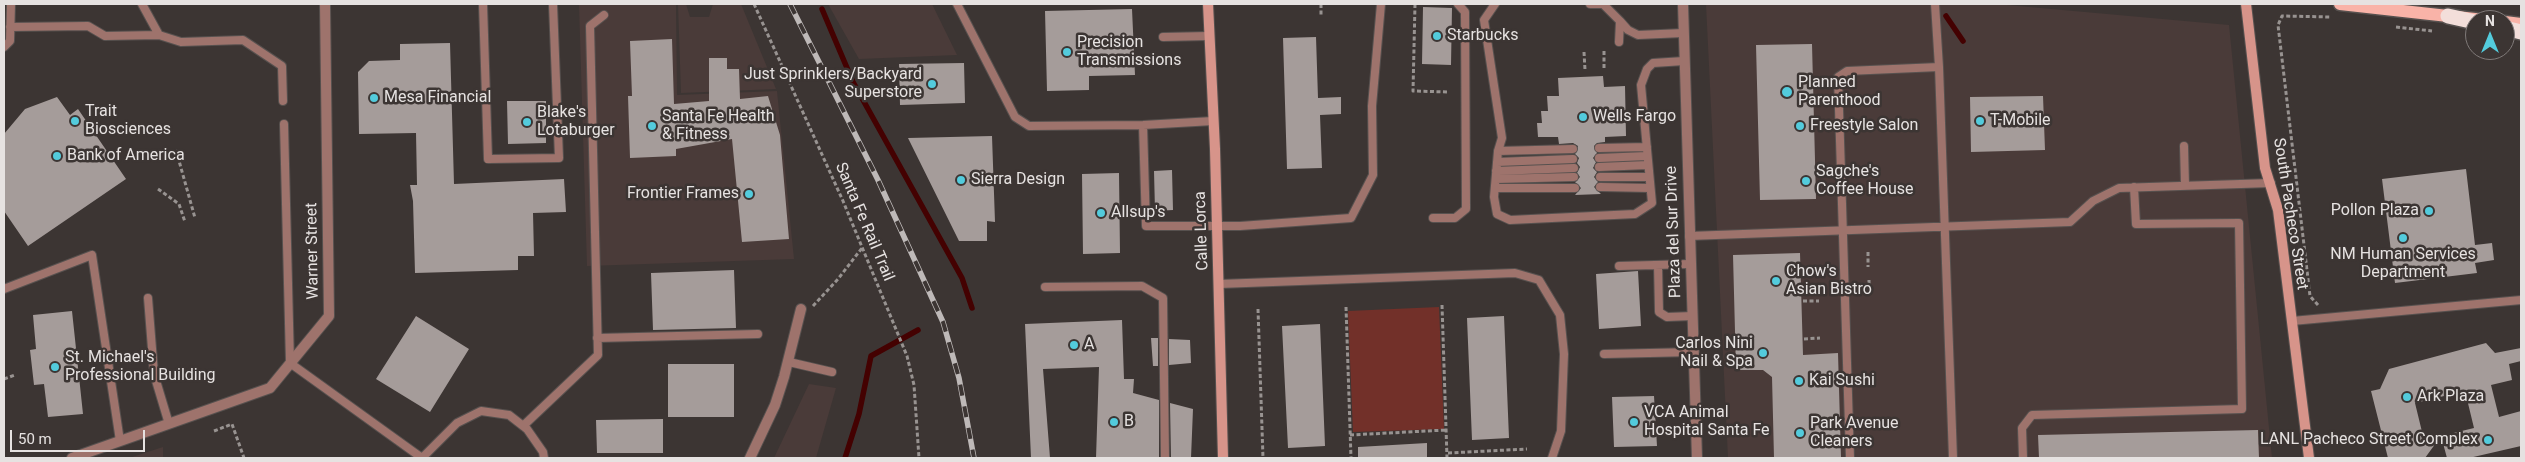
<!DOCTYPE html>
<html>
<head>
<meta charset="utf-8">
<style>
  body { margin:0 }
  #map { position:relative; width:2525px; height:462px; overflow:hidden; background:#3c3533; font-family:Roboto,sans-serif }
  canvas { display:block }
  .frame { position:absolute; inset:0; border:5px solid #e6e2e1; pointer-events:none }
  .north { position:absolute; left:2465px; top:10px; width:50px; height:50px; box-sizing:border-box; background:#3c3533; border:1px solid #807a79; border-radius:50%; rotate:0deg; font-size:14px; font-weight:700; line-height:20px; text-align:center; color:#e6e2e1 }
  .north::after { content:''; display:block; margin:auto; width:18px; height:22px; background:#53cbdc; clip-path:polygon(50% 0,100% 100%,50% 72%,0 100%) }
  .scale { position:absolute; left:10px; top:430px; width:135px; height:22px; box-sizing:border-box; border:2px solid #e6e2e1; border-top:0; padding-left:6px; font-size:15px; line-height:18px; white-space:nowrap; color:#e6e2e1; -webkit-text-stroke:4px #3c3533; paint-order:stroke }
</style>
</head>
<body>
<div id="map">
<canvas width="2525" height="462"></canvas>
<div class="frame"></div>
<div class="north">N</div>
<div class="scale">50 m</div>
</div>
<script>
const ctx = document.querySelector('canvas').getContext('2d');
ctx.lineJoin = 'round';
function fillPath(path, color) { ctx.fillStyle = color; ctx.fill(path, 'evenodd'); }
const shape = rows => new Path2D(rows.map(r => 'M' + r).join(''));
function stroke(path, color, width, dash) { ctx.strokeStyle = color; ctx.lineWidth = width; ctx.lineCap = dash ? 'butt' : 'round'; ctx.setLineDash(dash || []); ctx.stroke(path); }
function write(font, color, halo, rows, align = 'center') {
  ctx.font = font + ' Roboto,sans-serif'; ctx.lineWidth = 5; ctx.setLineDash([]); ctx.textBaseline = 'middle'; ctx.strokeStyle = halo; ctx.fillStyle = color; for (const [text, x, y, turn = 0] of rows) {
    ctx.save(); ctx.translate(x, y); ctx.rotate((+turn || 0) * Math.PI / 180); ctx.textAlign = isNaN(turn) ? turn : align; if (halo) ctx.strokeText(text, 0, 0); ctx.fillText(text, 0, 0); ctx.restore();
  }
}
fillPath(shape([
  [579,4,676,4,677,95,777,91,794,259,587,266],
  [678,4,686,4,690,17,709,17,713,4,741,4,776,89,681,93],
  [828,4,932,4,957,55,859,59],
  [1706,4,1996,4,2229,25,2272,458,1728,458],
  [809,384,836,388,816,458,774,458],
  [163,447,163,458,129,458]
]), '#4a3b39');
fillPath(shape([
  [1439,307,1444,429,1353,432,1348,311]
]), '#723029');
stroke(shape([
  [822,9,853,82,962,278,972,308],
  [1946,16,1963,41],
  [845,458,859,414,871,356,918,330]
]), '#440101', 5.5);
fillPath(shape([
  [1423,7,1452,8,1451,65,1422,64],
  [1132,9,1135,75,1089,76,1089,90,1047,91,1045,11],
  [1316,37,1318,98,1341,97,1341,114,1320,115,1322,168,1287,169,1283,38],
  [672,39,674,104,709,101,709,58,727,58,727,69,739,69,740,99,768,96,780,135,789,239,742,242,732,139,676,149,676,156,630,158,628,96,632,96,630,41],
  [450,43,454,184,564,179,566,212,533,213,534,256,518,256,518,270,415,273,413,201,410,185,417,185,416,133,359,134,358,72,369,61,400,60,400,44],
  [1812,44,1816,199,1760,200,1756,45],
  [964,63,965,103,900,105,899,64],
  [1603,76,1604,87,1625,86,1626,136,1605,137,1605,142,1597,143,1594,146,1597,153,1593,158,1596,162,1593,168,1597,172,1594,177,1598,182,1594,187,1601,194,1575,195,1581,188,1575,182,1580,177,1577,173,1580,167,1577,163,1579,158,1575,154,1578,146,1573,143,1559,144,1558,137,1538,137,1537,123,1542,123,1541,111,1548,111,1547,96,1559,96,1558,78],
  [2043,96,2045,150,1971,152,1970,97],
  [57,97,70,115,78,109,126,179,28,246,4,211,4,134,25,109],
  [507,101,546,101,546,143,508,144],
  [992,136,995,222,987,221,987,241,959,241,908,138],
  [2466,169,2475,245,2492,243,2494,260,2475,263,2477,273,2395,283,2382,179],
  [1172,170,1173,210,1155,211,1154,171],
  [1119,173,1120,253,1083,254,1082,174],
  [1800,253,1803,355,1838,353,1841,458,1774,458,1772,377,1763,370,1736,370,1733,255],
  [734,270,736,328,653,330,651,273],
  [1638,271,1641,326,1599,329,1596,274],
  [72,311,83,414,48,417,44,384,34,385,30,350,36,349,33,315],
  [416,316,469,349,430,412,376,379],
  [1504,316,1509,438,1472,440,1467,318],
  [1122,320,1124,379,1134,379,1133,393,1159,400,1159,458,1096,458,1099,367,1043,369,1050,458,1031,458,1025,324],
  [1320,324,1325,446,1288,448,1282,326],
  [1151,338,1158,338,1158,366,1153,366],
  [1169,339,1190,340,1191,363,1169,365],
  [2486,343,2495,353,2521,348,2521,361,2509,364,2512,380,2491,385,2499,417,2521,411,2521,446,2469,458,2447,458,2441,436,2474,428,2465,391,2415,403,2424,440,2441,436,2425,458,2388,458,2371,391,2380,389,2389,369],
  [668,364,734,364,734,417,668,417],
  [1654,396,1657,446,1614,447,1612,397],
  [1170,403,1193,409,1191,458,1171,458],
  [663,419,663,453,597,453,596,420],
  [2258,430,2259,458,2039,458,2038,435],
  [1427,443,1427,458,1358,458,1358,447]
]), '#a59c9a');
const lane = shape([
  [142,4,159,35,181,42,243,40,282,66,283,101],
  [483,4,488,159,559,158,553,4],
  [957,4,1015,117,1029,126,1143,125,1213,121],
  [1495,4,1484,20,1502,138,1498,151,1494,197,1497,214,1510,220,1635,214,1652,203,1641,85,1647,69,1653,63,1684,61],
  [1590,4,1603,4,1620,21,1619,42],
  [1620,21,1628,30,1638,35,1683,33],
  [10,27,88,26,105,36,159,35],
  [1163,37,1209,36],
  [4,47,10,41,11,4],
  [1939,67,1953,458],
  [284,124,290,363,422,458],
  [1143,125,1146,226,1240,226,1351,218,1373,175,1372,106,1381,4],
  [2184,146,2185,185],
  [1599,148,1647,147],
  [1498,151,1573,149],
  [1599,158,1647,156],
  [1497,162,1573,159],
  [1599,167,1648,165],
  [1496,171,1574,168],
  [1600,177,1649,177],
  [1496,179,1574,177],
  [1600,187,1650,188],
  [1495,188,1575,188],
  [1433,218,1455,218,1466,209,1465,12,1458,4],
  [1689,236,2070,222,2093,201,2119,188,2271,183],
  [1658,265,1659,312,1667,317,1693,316],
  [1619,266,1690,264],
  [1219,284,1515,273,1539,280,1560,315,1564,354,1561,431,1552,458],
  [1045,287,1142,286,1163,298,1165,458],
  [4,289,92,255,120,441],
  [148,298,154,374,169,424],
  [2292,321,2521,300],
  [597,338,758,334],
  [1604,354,1694,352],
  [789,362,832,372],
  [523,426,598,355,590,26,604,15],
  [422,458,457,423,481,411,509,415,527,429,543,452,544,458],
  [1850,458,1838,77,1847,71,1939,67,1935,4],
  [2023,458,2022,428,2032,415,2242,409,2239,223,2136,224,2134,187]
]);
const street = shape([
  [1683,4,1697,458],
  [72,458,270,388,329,316,325,4],
  [750,458,775,405,784,377,801,309]
]);
const secondary = shape([
  [1208,4,1215,149,1223,458],
  [2246,4,2265,168,2278,210,2309,458]
]);
const primary = shape([
  [2340,4,2484,20],
  [2505,22,2521,24]
]);
const highway = shape([
  [2448,16,2475,22],
  [2505,28,2521,32]
]);
stroke(lane, '#57514f', 10);
stroke(street, '#57514f', 12);
stroke(secondary, '#57514f', 12);
stroke(primary, '#57514f', 15);
stroke(highway, '#57514f', 18);
stroke(shape([
  [754,4,843,201,907,356,914,385,919,458],
  [1321,4,1321,15],
  [1415,4,1413,91,1449,92],
  [2396,27,2432,31],
  [1604,51,1604,69],
  [1584,52,1585,70],
  [176,150,195,218],
  [158,189,179,204,185,222],
  [1868,252,1868,267],
  [1869,280,1869,295],
  [1803,301,1819,301],
  [1442,305,1447,458],
  [2318,305,2310,296,2278,25,2282,16,2331,17],
  [813,306,838,279,862,248],
  [1346,307,1351,458],
  [1258,309,1263,458],
  [1804,339,1820,338],
  [4,379,15,375],
  [214,431,232,424,244,458],
  [1350,435,1446,430],
  [1448,453,1527,449]
]), '#989391', 3, [4, 2.5]);
stroke(lane, '#9e736c', 8);
stroke(street, '#9e736c', 10);
stroke(secondary, '#d7948a', 10);
stroke(primary, '#f9b3a8', 12);
stroke(highway, '#f3deda', 15);
const rail = shape([
  [790,4,878,180,943,322,959,378,974,458]
]);
stroke(rail, '#beb9b8', 5.5);
stroke(rail, '#3c3533', 4, [11]);
for (const [x, y, r, color] of [
  [1437,36,5,"#53cbdc"],
  [1067,52,5,"#53cbdc"],
  [932,84,5,"#53cbdc"],
  [1787,92,6,"#53cbdc"],
  [374,98,5,"#53cbdc"],
  [1583,117,5,"#53cbdc"],
  [75,121,5,"#53cbdc"],
  [1980,121,5,"#53cbdc"],
  [527,122,5,"#53cbdc"],
  [652,126,5,"#53cbdc"],
  [1800,126,5,"#53cbdc"],
  [57,156,5,"#53cbdc"],
  [961,180,5,"#53cbdc"],
  [1806,181,5,"#53cbdc"],
  [749,194,5,"#53cbdc"],
  [2429,211,5,"#53cbdc"],
  [1101,213,5,"#53cbdc"],
  [2403,238,5,"#53cbdc"],
  [1776,281,5,"#53cbdc"],
  [1074,345,5,"#53cbdc"],
  [1763,353,5,"#53cbdc"],
  [55,367,5,"#53cbdc"],
  [1799,381,5,"#53cbdc"],
  [2407,397,5,"#53cbdc"],
  [1114,422,5,"#53cbdc"],
  [1634,422,5,"#53cbdc"],
  [1800,433,5,"#53cbdc"],
  [2488,440,5,"#53cbdc"]
]) { const dot = new Path2D(); dot.arc(x, y, r, 0, 2 * Math.PI); ctx.fillStyle = color; ctx.fill(dot); stroke(dot, '#3c3533', 2); }
write('16px', '#e6e2e1', '#3c3533', [
  ["Starbucks",1447,36],
  ["Precision",1077,43],
  ["Transmissions",1077,61],
  ["Just Sprinklers/Backyard",922,75,"right"],
  ["Superstore",922,93,"right"],
  ["Planned",1798,83],
  ["Parenthood",1798,101],
  ["Mesa Financial",384,98],
  ["Trait",85,112],
  ["Biosciences",85,130],
  ["Blake's",537,113],
  ["Lotaburger",537,131],
  ["Santa Fe Health",662,117],
  ["& Fitness",662,135],
  ["Wells Fargo",1593,117],
  ["T-Mobile",1990,121],
  ["Freestyle Salon",1810,126],
  ["Bank of America",67,156],
  ["Sagche's",1816,172],
  ["Coffee House",1816,190],
  ["Sierra Design",971,180],
  ["Frontier Frames",739,194,"right"],
  ["Pollon Plaza",2419,211,"right"],
  ["Allsup's",1111,213],
  ["NM Human Services",2403,255,"center"],
  ["Department",2403,273,"center"],
  ["Chow's",1786,272],
  ["Asian Bistro",1786,290],
  ["Carlos Nini",1753,344,"right"],
  ["Nail & Spa",1753,362,"right"],
  ["A",1084,345],
  ["St. Michael's",65,358],
  ["Professional Building",65,376],
  ["Kai Sushi",1809,381],
  ["Ark Plaza",2417,397],
  ["VCA Animal",1644,413],
  ["Hospital Santa Fe",1644,431],
  ["B",1124,422],
  ["Park Avenue",1810,424],
  ["Cleaners",1810,442],
  ["LANL Pacheco Street Complex",2478,440,"right"]
], 'left');
write('16px', '#e6e2e1', '#3c3533', [
  ["South Pacheco Street",2290,214,81],
  ["Santa Fe Rail Trail",864,222,67],
  ["Calle Lorca",1202,231,-92],
  ["Plaza del Sur Drive",1674,232,-92],
  ["Warner Street",313,251,-91]
]);
</script>
</body>
</html>
